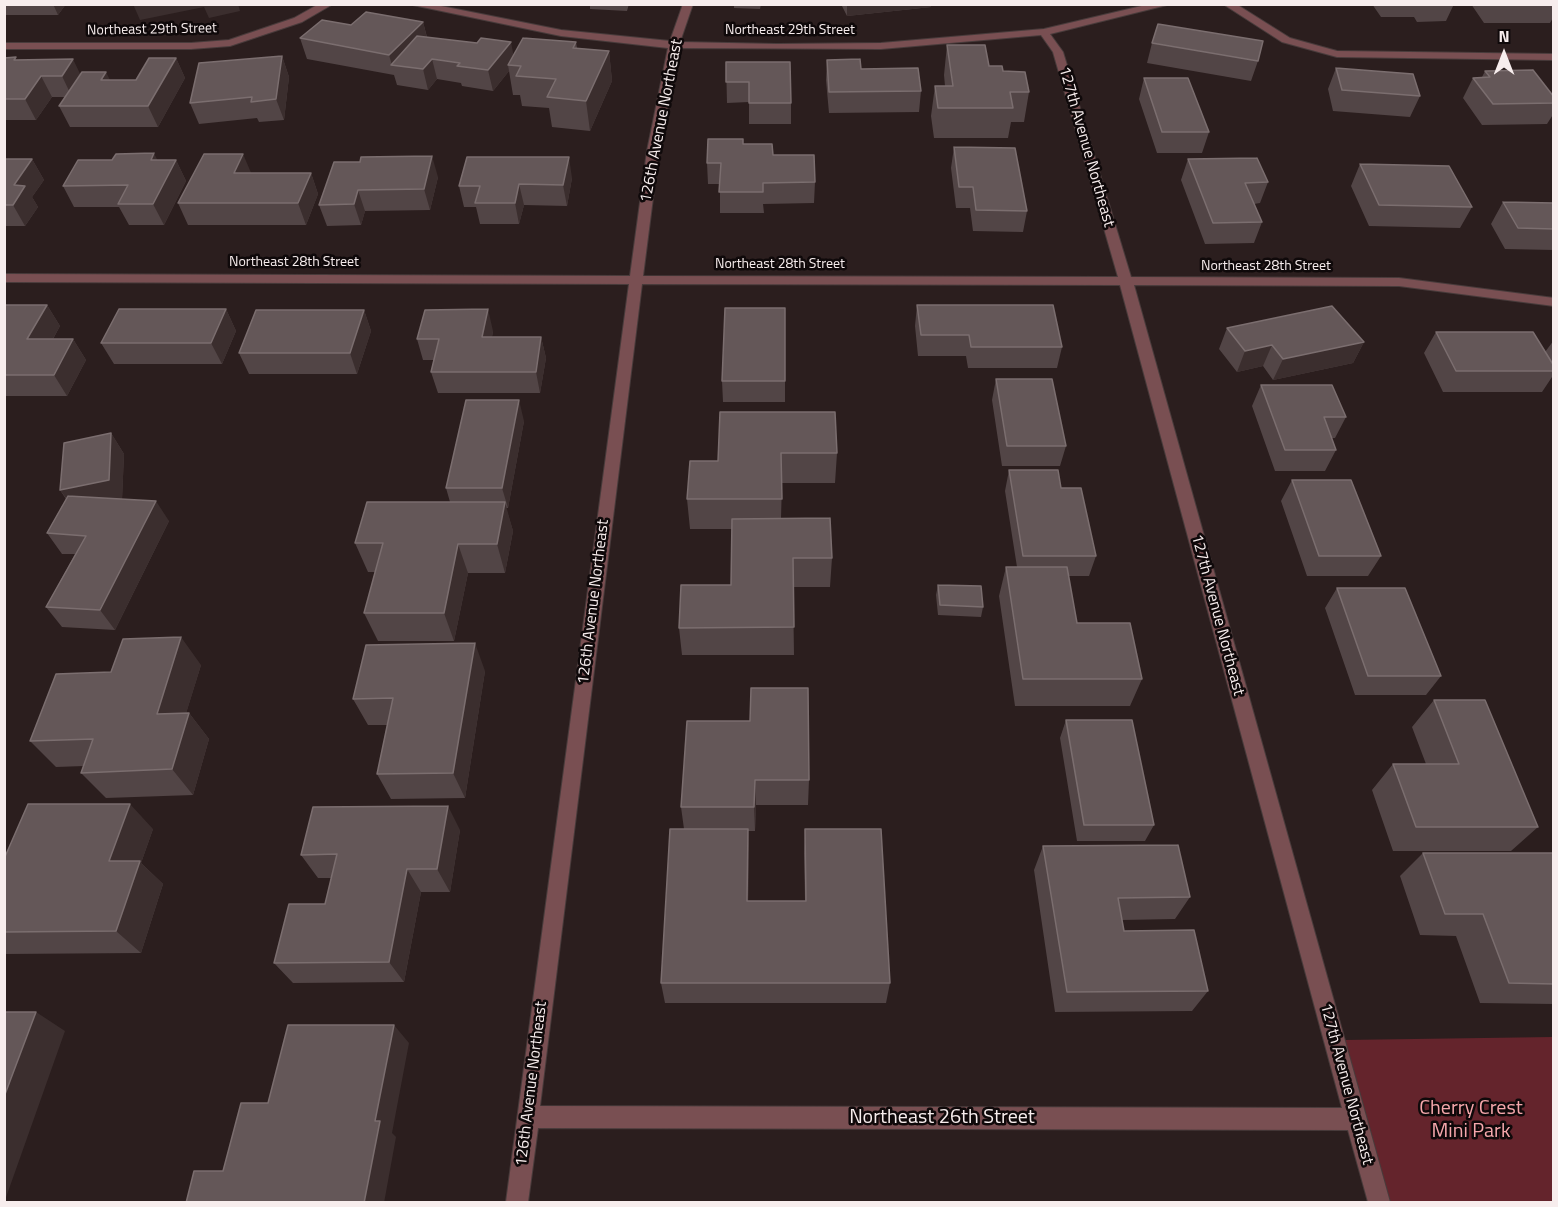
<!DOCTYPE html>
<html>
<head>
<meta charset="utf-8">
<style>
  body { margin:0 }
  #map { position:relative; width:1558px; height:1207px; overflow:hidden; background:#2b1e1e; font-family:"Titillium Web",sans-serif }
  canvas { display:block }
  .frame { position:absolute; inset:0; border:6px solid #f7eded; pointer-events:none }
  .north { position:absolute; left:1474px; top:24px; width:60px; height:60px; -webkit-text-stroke:4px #0f090a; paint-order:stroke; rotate:0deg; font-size:16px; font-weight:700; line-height:24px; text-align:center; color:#f7eded }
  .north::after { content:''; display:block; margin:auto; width:21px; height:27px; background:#f7eded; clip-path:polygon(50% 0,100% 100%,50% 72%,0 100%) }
</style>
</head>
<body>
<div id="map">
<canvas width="1558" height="1207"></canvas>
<div class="frame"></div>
<div class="north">N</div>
</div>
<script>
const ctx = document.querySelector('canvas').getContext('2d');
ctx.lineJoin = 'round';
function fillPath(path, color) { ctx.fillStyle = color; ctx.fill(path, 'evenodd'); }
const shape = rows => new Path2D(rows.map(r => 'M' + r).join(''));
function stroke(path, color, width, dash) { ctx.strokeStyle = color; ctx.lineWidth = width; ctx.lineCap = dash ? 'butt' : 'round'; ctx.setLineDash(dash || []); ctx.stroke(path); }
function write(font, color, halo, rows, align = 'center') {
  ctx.font = font + ' "Titillium Web",sans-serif'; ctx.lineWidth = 5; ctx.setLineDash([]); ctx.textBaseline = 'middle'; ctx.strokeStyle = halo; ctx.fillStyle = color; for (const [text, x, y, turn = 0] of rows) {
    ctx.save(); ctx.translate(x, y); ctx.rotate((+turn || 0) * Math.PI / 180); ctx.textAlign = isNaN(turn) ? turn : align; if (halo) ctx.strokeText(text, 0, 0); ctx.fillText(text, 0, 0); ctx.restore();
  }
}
fillPath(shape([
  [1553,1037,1553,1202,1390,1202,1344,1040]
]), '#64242c');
const minor = shape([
  [319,4,333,4,302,22,230,46,191,49,4,49,4,43,191,43,229,40,294,18,319,4],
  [408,4,431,4,561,30,670,41,683,4,693,4,680,42,777,44,881,43,1044,29,1150,4,1171,4,1050,34,1063,52,1131,277,1399,278,1554,298,1554,306,1399,286,1134,285,1390,1202,1368,1202,1348,1130,538,1128,528,1202,506,1202,629,284,4,282,4,274,630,276,647,151,668,48,561,36,408,4],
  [1041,35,1053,52,1118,277,643,276,659,151,679,48,881,49,1041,35],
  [642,284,1120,285,1342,1108,540,1106,642,284],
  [1223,4,1236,4,1290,38,1337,51,1554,54,1554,60,1337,57,1282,42,1223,4]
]);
stroke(minor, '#483b3b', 2);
fillPath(minor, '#794f52');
fillPath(shape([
  [4,4,66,4,58,15,4,15],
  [590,4,629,4,627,11,590,9],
  [734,4,761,4,760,9,734,8],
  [841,4,931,4,931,7,847,16],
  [1372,4,1454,4,1446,21,1417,22,1414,17,1381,17],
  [1471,4,1554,4,1554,16,1550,23,1484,23],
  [423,22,427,37,513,55,576,42,577,48,609,51,612,81,590,131,552,127,549,108,522,106,520,95,513,95,509,71,493,91,462,86,461,83,437,79,428,90,397,85,394,75,307,59,300,38,351,25],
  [1152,43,1258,61,1251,81,1147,63],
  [947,45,989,66,1003,71,1029,92,1024,122,1011,122,1008,138,934,138,931,116,935,86,945,86,944,75],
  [282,56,289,77,284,120,259,122,257,118,199,124,190,103],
  [4,58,110,80,136,80,176,58,185,78,158,127,70,127,59,106,65,97,52,97,36,120,4,120],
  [827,60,861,69,921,91,919,112,829,113,826,80],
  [726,62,791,103,791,124,749,124,749,102,727,103],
  [1336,68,1420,96,1410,117,1333,111,1328,89],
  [1485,71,1554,97,1554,113,1547,124,1482,125,1463,98,1473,78,1482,77],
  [1144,78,1209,132,1202,153,1157,153,1139,99],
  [743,144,773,155,815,182,814,203,763,204,764,213,720,213,720,184,708,184,707,163],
  [954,147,1027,211,1023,232,973,231,970,208,956,208,951,168],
  [4,159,32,159,44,180,32,197,38,207,25,226,4,226],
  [1188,159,1268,182,1260,203,1254,204,1262,222,1254,243,1205,244,1181,180],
  [157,160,176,160,186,181,164,225,129,225,119,207,74,207,63,186],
  [334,162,438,177,430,210,365,211,361,225,327,226,319,205],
  [1360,164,1472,207,1460,228,1369,226,1351,186],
  [251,173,311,173,318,194,306,225,188,225,178,203],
  [572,178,567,206,524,205,519,224,480,224,476,207,464,207,459,186],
  [1503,202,1554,203,1554,250,1505,249,1491,224],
  [4,305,47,305,60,326,53,339,73,339,86,360,67,396,4,396],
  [917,305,1062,347,1057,368,968,368,966,356,918,356,915,326],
  [785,308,785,402,723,402,722,381],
  [226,309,236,331,222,364,114,364,101,343],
  [364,310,371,331,357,374,249,374,239,353],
  [1227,328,1364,342,1353,363,1273,380,1263,366,1237,372,1219,349],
  [493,331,492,337,541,337,546,358,540,393,438,393,431,372,434,360,423,360,417,339],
  [1436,332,1545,352,1554,340,1554,381,1552,377,1542,392,1443,392,1424,353],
  [996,379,1066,446,1060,466,1002,466,992,400],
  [1261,385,1346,417,1335,438,1332,438,1336,450,1325,471,1275,471,1252,406],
  [720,412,837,453,835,483,782,483,781,518,832,558,830,587,793,587,794,655,682,655,679,628,731,585,732,529,690,529,687,499,718,461],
  [524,421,508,508,506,508,513,531,505,573,468,573,454,641,378,641,364,613,375,572,368,572,355,543,450,502,446,488],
  [111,433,124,454,122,499,169,521,115,630,62,627,46,607,75,554,62,554,47,533,66,499,60,490],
  [1009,470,1061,488,1096,556,1089,576,1068,576,1077,623,1142,679,1130,706,1015,706,999,596,1006,567,1017,567,1005,491],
  [1292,480,1381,556,1368,576,1307,576,1281,501],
  [938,585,983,607,981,617,938,615,936,595],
  [1337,588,1441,676,1426,695,1355,695,1325,608],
  [201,665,186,713,189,713,209,739,193,795,106,798,81,773,84,766,56,767,30,741,111,672],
  [485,671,465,798,391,799,377,774,387,725,368,725,353,699],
  [1434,700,1538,827,1511,851,1393,851,1372,790,1393,764,1426,764,1412,727],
  [1066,720,1154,825,1145,841,1077,841,1060,738],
  [750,721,809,780,808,805,756,805,755,831,748,831,749,853,748,901,805,901,804,853,805,829,890,983,886,1003,665,1003,661,983,684,829,681,807],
  [153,829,141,863,163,884,141,953,4,954,4,859],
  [460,830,450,892,421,892,404,982,293,983,274,963,325,904,331,878,318,878,301,855],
  [1043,846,1190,897,1175,919,1122,920,1124,931,1208,991,1192,1011,1055,1012,1034,870],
  [1423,853,1554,853,1554,1004,1480,1003,1456,936,1420,935,1400,876]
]), '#524546');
fillPath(shape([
  [53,4,66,4,58,15],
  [133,4,238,4,240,11,209,18,204,7,140,20],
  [847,4,931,4,931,7,847,16],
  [423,22,428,42,392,65,389,55],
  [511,42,515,63,508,65,509,71,493,91,488,70],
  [609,51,612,81,590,131,586,101],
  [282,56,289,77,284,120,276,99],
  [176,58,185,78,158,127,148,106],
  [73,59,83,80,72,97,62,76],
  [432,59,437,79,428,90,423,69],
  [106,72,116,92,101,80],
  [41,76,52,97,36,120,25,99],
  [154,153,164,174,151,160],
  [243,154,252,175,234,173],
  [432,156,438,177,430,210,424,189],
  [569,157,572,178,567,206,563,185],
  [32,159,44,180,32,197,38,207,25,226,13,205,14,185],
  [176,160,186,181,164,225,153,204],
  [311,173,318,194,306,225,298,203],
  [519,184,524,205,519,224,515,203],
  [358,190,365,211,361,225,354,204],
  [47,305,60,326,41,360,27,339],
  [226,309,236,331,222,364,211,343],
  [488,309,493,331,488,358,482,337],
  [364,310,371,331,357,374,350,353],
  [541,337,546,358,540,393,536,372],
  [73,339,86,360,67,396,54,375],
  [1364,342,1353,363,1273,380,1283,359],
  [1272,345,1263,366,1237,372,1245,351],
  [519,400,524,421,508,508,502,488],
  [111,433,124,454,122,501,75,510,60,490],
  [156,501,169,521,115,630,100,610],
  [505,502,513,531,505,573,497,544],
  [458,544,468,573,454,641,444,613],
  [181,637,201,665,178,740,157,714],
  [475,643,485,671,465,798,453,773],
  [189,713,209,739,193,795,172,769],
  [755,780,756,805,755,831,754,807],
  [130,804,153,829,141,863,163,884,141,953,116,931,109,861],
  [448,806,460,830,450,892,437,869],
  [748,829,749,853,748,923,747,901],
  [407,869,421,892,404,982,389,962],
  [36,1012,65,1031,4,1203,4,1097],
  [394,1025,409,1043,392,1133,396,1137,384,1203,364,1203,375,1121]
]), '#3b2e2e');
const building = shape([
  [366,12,423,22,389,55,300,38,322,20,351,25,366,12],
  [1158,24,1263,41,1258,61,1152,43,1158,24],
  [417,36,477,43,481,38,511,42,488,70,457,66,460,63,432,59,423,69,391,65,417,36],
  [523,38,576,42,573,48,609,51,586,101,547,97,556,79,516,76,521,66,508,65,523,38],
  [947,45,985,45,989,66,1002,66,1003,71,1025,72,1029,92,1010,92,1013,108,938,108,935,86,953,86,947,45],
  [282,56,276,99,251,102,252,97,190,103,199,63,282,56],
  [16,57,14,60,73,59,62,76,41,76,25,99,4,99,4,58,16,57],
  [149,58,176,58,148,106,59,106,82,72,106,72,101,80,136,80,149,58],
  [860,59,861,69,918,68,921,91,829,92,827,60,860,59],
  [726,62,790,62,791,103,749,103,749,82,726,82,726,62],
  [1336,68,1413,74,1420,96,1342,90,1336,68],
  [1533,70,1554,97,1554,103,1493,104,1473,78,1490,77,1485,71,1533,70],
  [1144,78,1188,78,1209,132,1162,132,1144,78],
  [708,139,743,139,743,144,772,144,773,155,814,155,815,182,763,183,763,192,719,192,721,163,707,163,708,139],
  [954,147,1015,148,1027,211,976,210,973,187,959,187,954,147],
  [154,153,151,160,176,160,153,204,118,204,128,185,63,186,78,160,112,160,116,154,154,153],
  [204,154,243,154,234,173,311,173,298,203,178,203,204,154],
  [432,156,424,189,358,190,354,204,319,205,334,162,360,162,361,157,432,156],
  [467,157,569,157,563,185,519,184,515,203,475,203,480,186,459,186,467,157],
  [1257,158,1268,182,1245,183,1262,222,1213,223,1188,159,1257,158],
  [4,159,32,159,14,185,25,186,13,205,4,205,4,159],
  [1360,164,1449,166,1472,207,1379,205,1360,164],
  [1503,202,1554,203,1554,229,1518,228,1503,202],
  [4,305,47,305,27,339,73,339,54,375,4,375,4,305],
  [917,305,1053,305,1062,347,971,347,969,335,921,335,917,305],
  [1332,306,1364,342,1283,359,1272,345,1245,351,1227,328,1332,306],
  [725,308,785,308,785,381,722,381,725,308],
  [119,309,226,309,211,343,101,343,119,309],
  [488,309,482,337,541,337,536,372,431,372,439,339,417,339,425,310,488,309],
  [256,310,364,310,350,353,239,353,256,310],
  [1436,332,1533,332,1554,366,1554,371,1456,371,1436,332],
  [996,379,1052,379,1066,446,1007,446,996,379],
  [1261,385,1332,385,1346,417,1324,417,1336,450,1285,450,1261,385],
  [466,400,519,400,502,488,446,488,466,400],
  [720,412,835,412,837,453,781,453,782,499,687,499,690,461,718,461,720,412],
  [111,433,109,480,60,490,64,443,111,433],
  [1009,470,1058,470,1061,488,1081,488,1096,556,1023,556,1009,470],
  [1292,480,1351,480,1381,556,1319,556,1292,480],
  [68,496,156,501,100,610,46,607,86,536,47,533,68,496],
  [367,502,505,502,497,544,458,544,444,613,364,613,383,543,355,543,367,502],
  [830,518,832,558,793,558,794,627,679,628,681,585,731,585,732,519,830,518],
  [1006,567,1067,567,1077,623,1130,623,1142,679,1023,679,1006,567],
  [938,585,981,586,983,607,940,605,938,585],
  [1337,588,1405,588,1441,676,1368,676,1337,588],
  [181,637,157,714,189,713,172,769,81,773,93,739,30,741,56,674,111,672,123,639,181,637],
  [475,643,453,773,377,774,393,698,353,699,366,645,475,643],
  [751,688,808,688,809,780,755,780,754,807,681,807,687,721,750,721,751,688],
  [1434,700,1485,700,1538,827,1416,827,1393,764,1459,764,1434,700],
  [1066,720,1132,720,1154,825,1084,825,1066,720],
  [28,804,130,804,109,861,140,861,116,931,4,932,4,859,28,804],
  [448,806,437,869,407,869,389,962,274,963,289,904,325,904,337,854,301,855,313,807,448,806],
  [670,829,748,829,747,901,806,901,805,829,881,829,890,983,661,983,670,829],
  [1178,845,1190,897,1118,898,1124,931,1194,930,1208,991,1067,992,1043,846,1178,845],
  [1423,853,1554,853,1554,984,1509,983,1483,914,1445,914,1423,853],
  [4,1012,36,1012,4,1097,4,1012],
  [288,1025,394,1025,375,1121,380,1121,364,1203,186,1203,194,1171,223,1171,241,1103,268,1103,288,1025]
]);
fillPath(building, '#645758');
stroke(building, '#7b6e6f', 1.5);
write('14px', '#f7eded', '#0f090a', [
  ["Northeast 29th Street",152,30,-1],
  ["Northeast 29th Street",790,31],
  ["Northeast 28th Street",294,263],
  ["Northeast 28th Street",780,265],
  ["Northeast 28th Street",1266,267]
]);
write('16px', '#f7eded', '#0f090a', [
  ["126th Avenue Northeast",662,121,-79],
  ["127th Avenue Northeast",1086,147,74],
  ["126th Avenue Northeast",594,602,-83],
  ["127th Avenue Northeast",1217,615,75],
  ["126th Avenue Northeast",532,1084,-83],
  ["127th Avenue Northeast",1346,1084,75]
]);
write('20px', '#f6a7ac', '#0f090a', [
  ["Cherry Crest",1471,1109],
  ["Mini Park",1471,1132]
]);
write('20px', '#f7eded', '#0f090a', [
  ["Northeast 26th Street",942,1118]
]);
</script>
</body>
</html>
